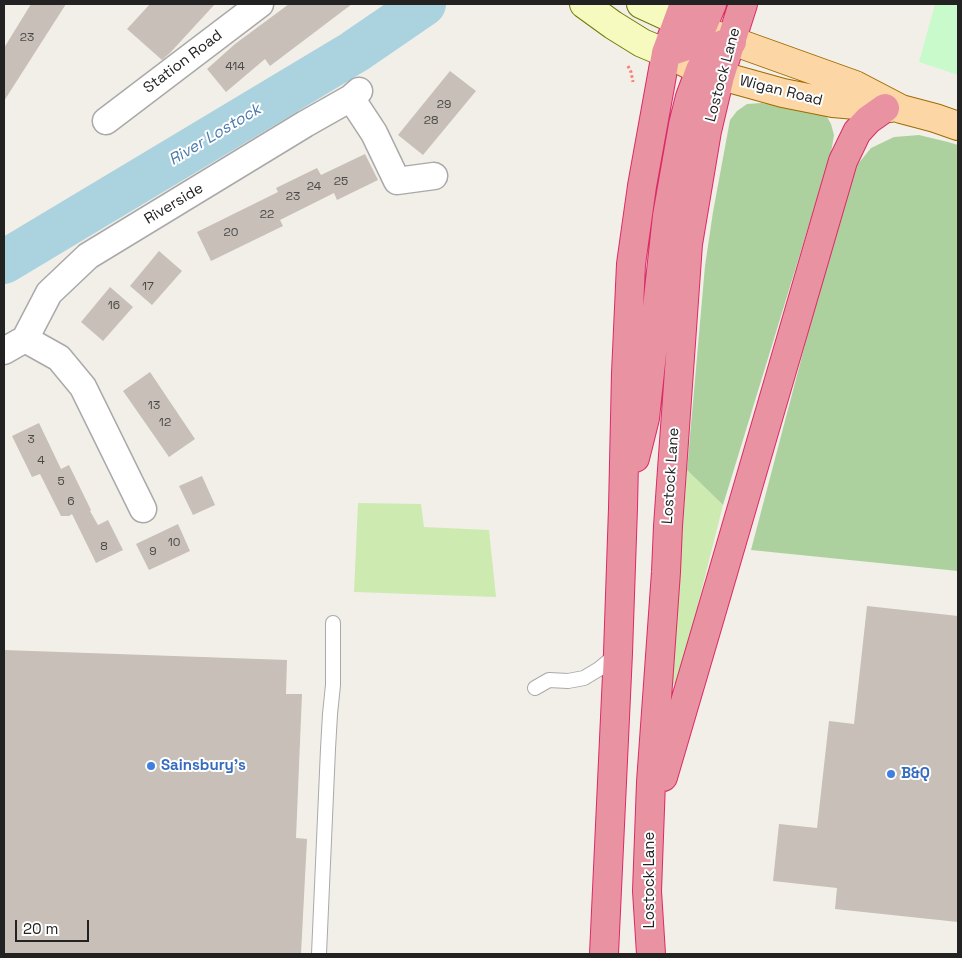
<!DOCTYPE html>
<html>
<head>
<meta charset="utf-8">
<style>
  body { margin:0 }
  #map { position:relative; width:962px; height:958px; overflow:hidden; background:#f2efe9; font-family:"Space Grotesk",sans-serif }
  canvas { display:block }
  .frame { position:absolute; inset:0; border:5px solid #222; pointer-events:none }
  .scale { position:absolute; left:15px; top:920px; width:74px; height:22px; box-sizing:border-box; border:2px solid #222; border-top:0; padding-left:6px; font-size:15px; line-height:18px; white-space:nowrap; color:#222; -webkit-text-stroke:4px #fff; paint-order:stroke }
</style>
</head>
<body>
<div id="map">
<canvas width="962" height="958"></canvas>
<div class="frame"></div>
<div class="scale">20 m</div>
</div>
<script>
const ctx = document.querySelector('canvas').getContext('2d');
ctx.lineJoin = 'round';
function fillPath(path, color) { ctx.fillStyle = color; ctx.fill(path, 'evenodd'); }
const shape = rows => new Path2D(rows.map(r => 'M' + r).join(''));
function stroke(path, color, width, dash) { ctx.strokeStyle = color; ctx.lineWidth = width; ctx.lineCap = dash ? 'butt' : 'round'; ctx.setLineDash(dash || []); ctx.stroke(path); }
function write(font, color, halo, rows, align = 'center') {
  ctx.font = font + ' "Space Grotesk",sans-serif'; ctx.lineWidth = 4; ctx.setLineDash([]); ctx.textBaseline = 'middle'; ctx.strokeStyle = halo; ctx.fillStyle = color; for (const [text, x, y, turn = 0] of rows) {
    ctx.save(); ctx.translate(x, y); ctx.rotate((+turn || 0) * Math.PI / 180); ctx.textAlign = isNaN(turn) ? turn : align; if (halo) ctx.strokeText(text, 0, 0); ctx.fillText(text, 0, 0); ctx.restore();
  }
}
fillPath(shape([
  [687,470,723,505,678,684,671,684],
  [358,503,421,504,424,527,489,530,496,597,354,592]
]), '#cdebb0');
fillPath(shape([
  [761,103,788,106,816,111,827,117,831,124,834,135,831,153,723,505,687,470,705,266,713,212,730,120,737,111,747,104],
  [919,135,948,142,958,145,958,571,751,550,847,185,857,165,871,148,894,137]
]), '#add19e');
fillPath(shape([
  [935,4,958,4,958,75,919,62]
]), '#c8facc');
stroke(shape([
  [4,262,354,52,424,4]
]), '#aad3df', 44);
fillPath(shape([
  [31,4,66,4,4,101,4,48],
  [150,4,215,4,170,53,162,60,127,29],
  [289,4,352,4,270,66,265,59,226,92,207,69,235,44],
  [450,71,476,91,423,155,398,135],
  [365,154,378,180,337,200,334,193,280,220,283,226,211,261,197,232,278,192,276,188,317,168,321,175],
  [159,251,182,271,152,305,130,286],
  [110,287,133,307,103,341,81,322],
  [150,372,195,439,169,457,123,391],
  [39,423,61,469,69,465,91,510,90,511,98,525,108,520,123,550,96,563,72,514,69,516,61,516,40,474,32,477,12,436],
  [202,476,215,505,193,515,179,486],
  [178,524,190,551,149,570,136,544],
  [867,606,958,616,958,922,835,909,837,888,773,881,779,824,817,828,829,721,854,724],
  [4,650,287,660,286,694,302,694,296,838,307,839,301,954,4,954]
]), '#c7bfb8');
const lane = shape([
  [535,688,549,680,568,681,584,678,599,669,618,653],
  [319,954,328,749,330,714,333,685,333,623]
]);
const street = shape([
  [351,98,374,133,397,181,434,176],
  [106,121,260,4],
  [25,339,59,358,83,387,143,509],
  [4,351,25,339,49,293,88,256,305,124,351,98,359,91]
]);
const secondary = shape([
  [584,4,613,25,642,43,666,53],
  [641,4,678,21]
]);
const primary = shape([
  [710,33,855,85,901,109,935,118,958,126],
  [666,53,700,70,783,93,833,103,890,108]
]);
const highway = shape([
  [666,53,687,46,694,41,701,30,712,4],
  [635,458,645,418,667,216,683,125,690,97,700,70,706,59,715,49,723,44,732,42],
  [663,777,710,617,843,161,857,132,868,120,885,108],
  [604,954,618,653,623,508,626,373,631,264,642,186,666,53,684,4],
  [651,954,647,891,651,782,666,572,668,526,688,244,707,131,720,76,743,4]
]);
stroke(lane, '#a9a9a9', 16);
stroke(street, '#a9a9a9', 29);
stroke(secondary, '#707d05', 30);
stroke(primary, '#a06b00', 30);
stroke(highway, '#dc2a67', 30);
stroke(shape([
  [628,66,631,72,633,82]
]), '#fa8072', 3, [2.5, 2.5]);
stroke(lane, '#fff', 14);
stroke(street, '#fff', 26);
stroke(secondary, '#f7fabf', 28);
stroke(primary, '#fcd6a4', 28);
stroke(highway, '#e892a2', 28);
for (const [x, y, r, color] of [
  [151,766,5,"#3f7fe0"],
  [891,774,5,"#3f7fe0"]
]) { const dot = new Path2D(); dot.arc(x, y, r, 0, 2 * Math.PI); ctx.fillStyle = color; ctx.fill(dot); stroke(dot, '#fff', 2); }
write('12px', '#4b4948', null, [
  ["23",27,38],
  ["414",235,67],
  ["29",444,105],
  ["28",431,121],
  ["25",341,182],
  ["24",314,187],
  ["23",293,197],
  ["22",267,215],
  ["20",231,233],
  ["17",148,287],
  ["16",114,306],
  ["13",154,406],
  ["12",165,423],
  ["3",31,440],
  ["4",41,461],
  ["5",61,482],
  ["6",71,502],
  ["10",174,543],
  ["8",104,547],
  ["9",153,552]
]);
write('15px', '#222', '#fff', [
  ["Station Road",183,62,-37],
  ["Lostock Lane",723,75,-75],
  ["Wigan Road",781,91,14],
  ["Riverside",174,204,-31],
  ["Lostock Lane",671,476,-86],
  ["Lostock Lane",650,880,-90]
]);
write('bold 15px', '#366cbe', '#fff', [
  ["Sainsbury's",161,766],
  ["B&Q",901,774]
], 'left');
write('italic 16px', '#4a7aab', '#fff', [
  ["River Lostock",215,135,-31]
]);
</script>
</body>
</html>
